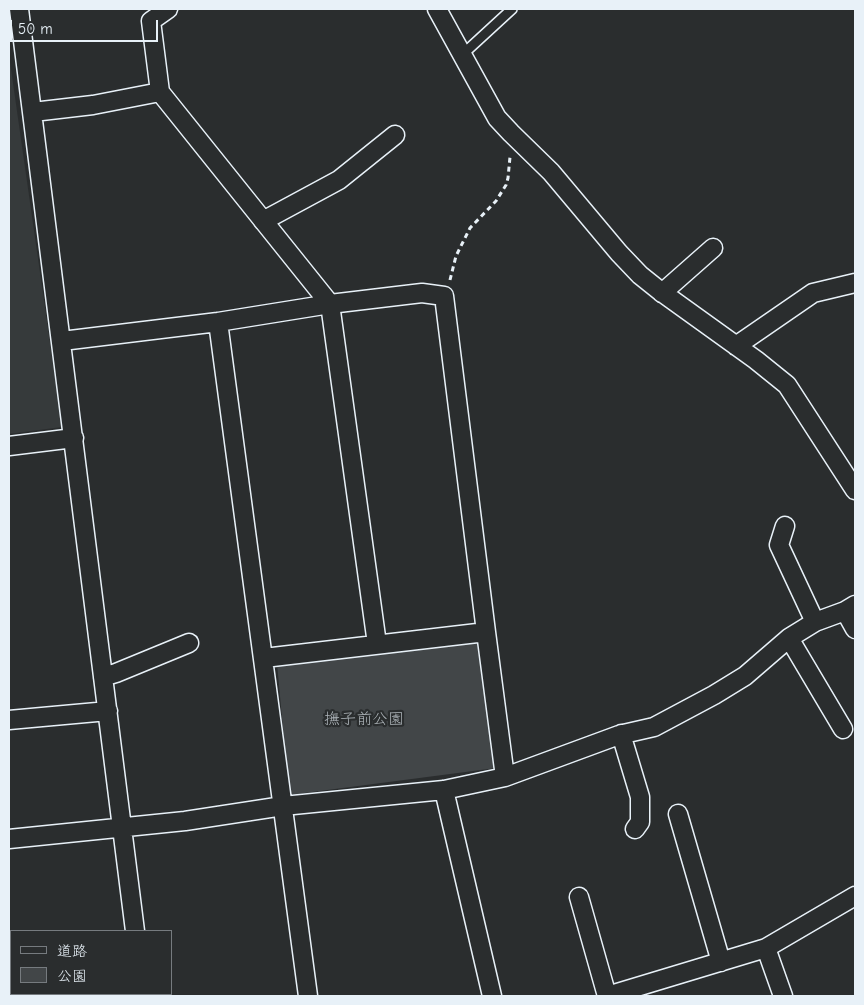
<!DOCTYPE html>
<html>
<head>
<meta charset="utf-8">
<style>
  body { margin:0 }
  #map { position:relative; width:864px; height:1005px; overflow:hidden; background:#2a2d2e; font-family:"Comic Neue","Klee One",sans-serif }
  canvas { display:block }
  .frame { position:absolute; inset:0; border:10px solid #e8f1f8; pointer-events:none }
  .legend { position:absolute; left:10px; top:930px; width:162px; height:65px; box-sizing:border-box; background:#2a2d2e; border:1px solid #767b7f; margin:0; padding:6px 9px; list-style:none; font-size:15px; color:#e8f1f8 }
  .legend li { display:flex; align-items:center; gap:10px; height:25px }
  .legend b { width:25px; border:1px solid #767b7f }
  .scale { position:absolute; left:10px; top:20px; width:148px; height:22px; box-sizing:border-box; border:2px solid #e8f1f8; border-top:0; padding-left:6px; font-size:15px; line-height:18px; white-space:nowrap; color:#e8f1f8; -webkit-text-stroke:4px #2a2d2e; paint-order:stroke }
</style>
</head>
<body>
<div id="map">
<canvas width="864" height="1005"></canvas>
<div class="frame"></div>
<ul class="legend">
<li><b style="height:6px;background:#2a2d2e"></b>道路</li>
<li><b style="height:14px;background:#424648"></b>公園</li>
</ul>
<div class="scale">50 m</div>
</div>
<script>
const ctx = document.querySelector('canvas').getContext('2d');
ctx.lineJoin = 'round';
function fillPath(path, color) { ctx.fillStyle = color; ctx.fill(path, 'evenodd'); }
const shape = rows => new Path2D(rows.map(r => 'M' + r).join(''));
function stroke(path, color, width, dash) { ctx.strokeStyle = color; ctx.lineWidth = width; ctx.lineCap = dash ? 'butt' : 'round'; ctx.setLineDash(dash || []); ctx.stroke(path); }
function write(font, color, halo, rows, align = 'center') {
  ctx.font = font + ' "Comic Neue","Klee One",sans-serif'; ctx.lineWidth = 4.5; ctx.setLineDash([]); ctx.textBaseline = 'middle'; ctx.strokeStyle = halo; ctx.fillStyle = color; for (const [text, x, y, turn = 0] of rows) {
    ctx.save(); ctx.translate(x, y); ctx.rotate((+turn || 0) * Math.PI / 180); ctx.textAlign = isNaN(turn) ? turn : align; if (halo) ctx.strokeText(text, 0, 0); ctx.fillText(text, 0, 0); ctx.restore();
  }
}
fillPath(shape([
  [9,55,62,427,9,434]
]), '#363a3b');
fillPath(shape([
  [478,639,496,768,289,795,277,663]
]), '#424648');
const lane = shape([
  [462,55,512,9]
]);
const street = shape([
  [19,9,135,931],
  [168,9,151,21,160,92,330,304,377,644],
  [437,9,497,118,511,133,551,172,619,253,640,275,660,291,756,360,787,385,855,490],
  [33,112,93,105,160,92],
  [263,221,339,180,395,135],
  [662,293,713,248],
  [218,322,308,996],
  [62,341,218,322,330,304,422,293,444,296,486,632,505,777],
  [736,346,813,293,855,283],
  [9,446,74,438],
  [785,526,779,545,815,622],
  [845,611,855,629],
  [789,638,843,729],
  [264,658,486,632],
  [103,677,116,673,189,643],
  [9,720,108,711],
  [621,734,640,797,640,822,635,829],
  [444,790,492,996],
  [678,814,721,962],
  [9,839,185,821,283,806,444,790,505,777,619,735,654,727,714,695,745,676,789,638,815,622,845,611,855,605],
  [579,897,607,996],
  [766,948,783,996],
  [144,994,144,996],
  [607,996,766,948,855,896]
]);
stroke(lane, '#e8f1f8', 12);
stroke(street, '#e8f1f8', 21);
stroke(shape([
  [450,280,456,256,470,228,496,201,506,185,508,178,510,157]
]), '#e8f1f8', 3, [5, 4]);
stroke(lane, '#2a2d2e', 9);
stroke(street, '#2a2d2e', 18);
write('16px', '#aeb5ba', '#2a2d2e', [
  ["撫子前公園",364,719]
]);
</script>
</body>
</html>
